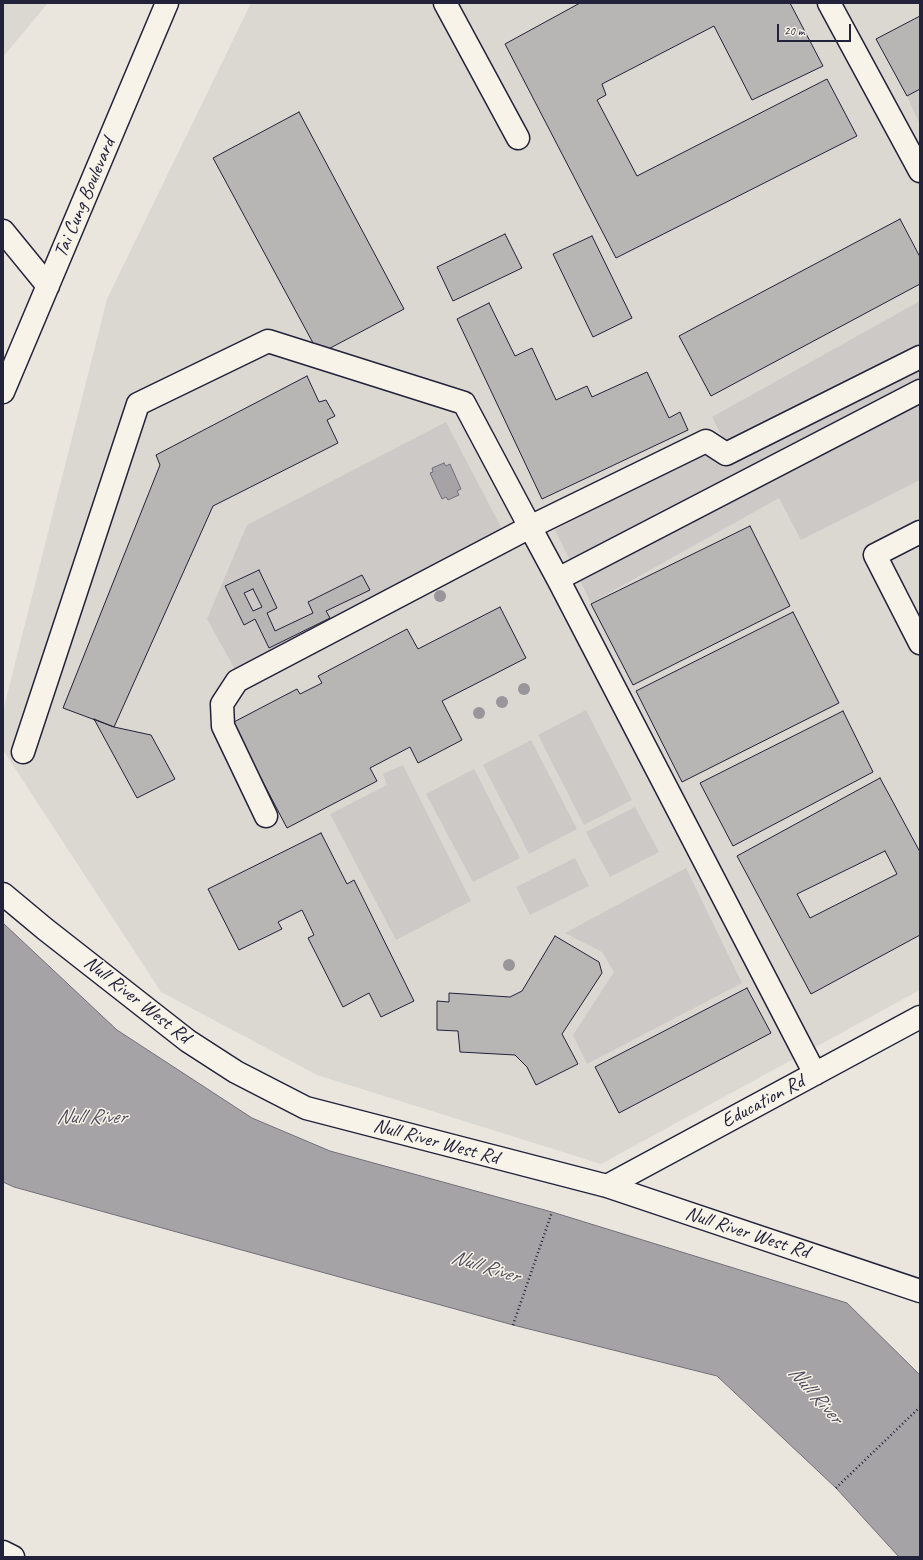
<!DOCTYPE html>
<html>
<head>
<meta charset="utf-8">
<style>
  body { margin:0 }
  #map { position:relative; width:923px; height:1560px; overflow:hidden; background:#eae6de; font-family:Caveat,sans-serif }
  canvas { display:block }
  .frame { position:absolute; inset:0; border:4px solid #22223b; pointer-events:none }
  .scale { position:absolute; left:777px; top:24px; width:74px; height:18px; box-sizing:border-box; border:2px solid #22223b; border-top:0; padding-left:5px; font-size:12px; line-height:14px; white-space:nowrap; color:#22223b; -webkit-text-stroke:3px #f7f3e8; paint-order:stroke }
</style>
</head>
<body>
<div id="map">
<canvas width="923" height="1560"></canvas>
<div class="frame"></div>
<div class="scale">20 m</div>
</div>
<script>
const ctx = document.querySelector('canvas').getContext('2d');
ctx.lineJoin = 'round';
function fillPath(path, color) { ctx.fillStyle = color; ctx.fill(path, 'evenodd'); }
const shape = rows => new Path2D(rows.map(r => 'M' + r).join(''));
function stroke(path, color, width, dash) { ctx.strokeStyle = color; ctx.lineWidth = width; ctx.lineCap = dash ? 'butt' : 'round'; ctx.setLineDash(dash || []); ctx.stroke(path); }
function write(font, color, halo, rows, align = 'center') {
  ctx.font = font + ' Caveat,sans-serif'; ctx.lineWidth = 3; ctx.setLineDash([]); ctx.textBaseline = 'middle'; ctx.strokeStyle = halo; ctx.fillStyle = color; for (const [text, x, y, turn = 0] of rows) {
    ctx.save(); ctx.translate(x, y); ctx.rotate((+turn || 0) * Math.PI / 180); ctx.textAlign = isNaN(turn) ? turn : align; if (halo) ctx.strokeText(text, 0, 0); ctx.fillText(text, 0, 0); ctx.restore();
  }
}
fillPath(shape([
  [3,3,48,3,3,57],
  [251,3,920,3,920,990,601,1164,317,1075,161,992,3,750,3,711,107,299]
]), '#dbd8d2');
fillPath(shape([
  [920,89,920,125,907,96],
  [920,301,920,480,801,540,779,498,591,603,555,530,724,441,712,417],
  [446,422,503,531,236,671,207,619,247,525],
  [586,710,632,800,584,825,538,735],
  [531,740,577,829,529,854,483,765],
  [403,765,471,901,396,940,330,814,387,785,383,774],
  [474,769,520,858,473,882,426,794],
  [635,807,659,852,610,877,586,832],
  [575,858,589,886,530,915,516,887],
  [686,868,742,983,587,1064,573,1035,614,972,602,952,565,933]
]), '#cdc9c6');
const water = shape([
  [444,463,446,466,450,464,461,489,457,491,459,495,448,500,446,497,442,499,430,473,433,472,432,468,444,463],
  [3,923,117,1030,252,1118,330,1151,552,1212,847,1303,920,1375,920,1557,899,1557,836,1488,717,1376,513,1325,14,1187,3,1182,3,923]
]);
fillPath(water, '#a6a3a6');
stroke(water, '#716f7b', 1);
const building = shape([
  [580,3,790,3,823,66,752,100,714,26,602,84,606,95,597,100,637,176,827,79,857,136,616,258,505,44,580,3],
  [920,16,920,89,907,96,876,39,920,16],
  [299,112,404,309,319,354,213,158,299,112],
  [900,219,920,257,920,284,711,396,679,336,900,219],
  [505,234,522,268,453,301,437,267,505,234],
  [592,236,632,318,593,337,553,254,592,236],
  [489,303,515,356,532,348,556,400,587,386,592,397,647,372,669,418,680,412,688,430,542,499,457,319,489,303],
  [307,376,319,402,326,400,335,416,327,420,338,443,213,506,114,727,63,708,160,465,156,455,307,376],
  [750,526,790,606,633,685,591,604,750,526],
  [259,570,277,608,267,613,275,631,313,613,308,602,362,575,370,590,326,611,330,618,269,648,255,619,244,625,225,586,259,570],
  [253,589,262,607,253,611,244,593,253,589],
  [500,607,526,658,442,701,462,740,418,763,410,747,370,768,377,781,287,828,232,723,297,689,300,694,322,683,318,676,407,629,418,649,500,607],
  [793,612,839,703,682,782,636,691,793,612],
  [843,711,873,772,733,846,700,783,843,711],
  [94,719,114,727,151,735,175,779,137,798,94,719],
  [880,778,920,852,920,935,811,994,737,856,880,778],
  [885,851,897,874,810,918,797,894,885,851],
  [321,833,347,884,354,880,414,1001,381,1017,369,993,343,1007,308,938,314,935,302,910,278,922,282,929,239,950,208,889,321,833],
  [555,936,599,962,602,973,562,1034,578,1064,536,1085,527,1067,515,1055,460,1052,458,1031,437,1030,437,1001,449,1002,449,993,510,997,522,991,555,936],
  [747,988,771,1033,619,1113,595,1067,747,988]
]);
fillPath(building, '#b8b6b5');
stroke(building, '#22223b', 1);
const minor = shape([
  [445,3,518,138],
  [829,3,920,171],
  [3,231,48,286],
  [3,392,167,3],
  [920,532,875,555,920,643],
  [558,579,530,527,706,441,726,454,920,357],
  [23,752,138,404,268,341,464,403,530,527,237,681,222,704,223,726,266,816],
  [3,894,45,929,188,1041,236,1072,306,1108,607,1186,920,1291],
  [815,1074,558,579,920,391],
  [607,1186,920,1017],
  [3,1552,13,1557]
]);
stroke(minor, '#22223b', 25);
stroke(shape([
  [513,1325,552,1212],
  [836,1488,920,1407]
]), '#22223b', 2.5, [1, 3]);
stroke(minor, '#f7f3e8', 22);
ctx.fillStyle = '#98969b';
for (const [x, y] of [
  [440,596],
  [524,689],
  [502,702],
  [479,713],
  [509,965]
]) { ctx.beginPath(); ctx.arc(x, y, 6, 0, 2 * Math.PI); ctx.fill(); }
write('20px', '#22223b', '#f7f3e8', [
  ["Tai Cung Boulevard",85,198,-67],
  ["Null River West Rd",137,1000,38],
  ["Education Rd",763,1102,-28],
  ["Null River West Rd",436,1142,15],
  ["Null River West Rd",747,1233,18]
]);
write('italic 21px', '#504f60', '#f7f3e8', [
  ["Null River",91,1117],
  ["Null River",485,1267,17],
  ["Null River",815,1395,48]
]);
</script>
</body>
</html>
